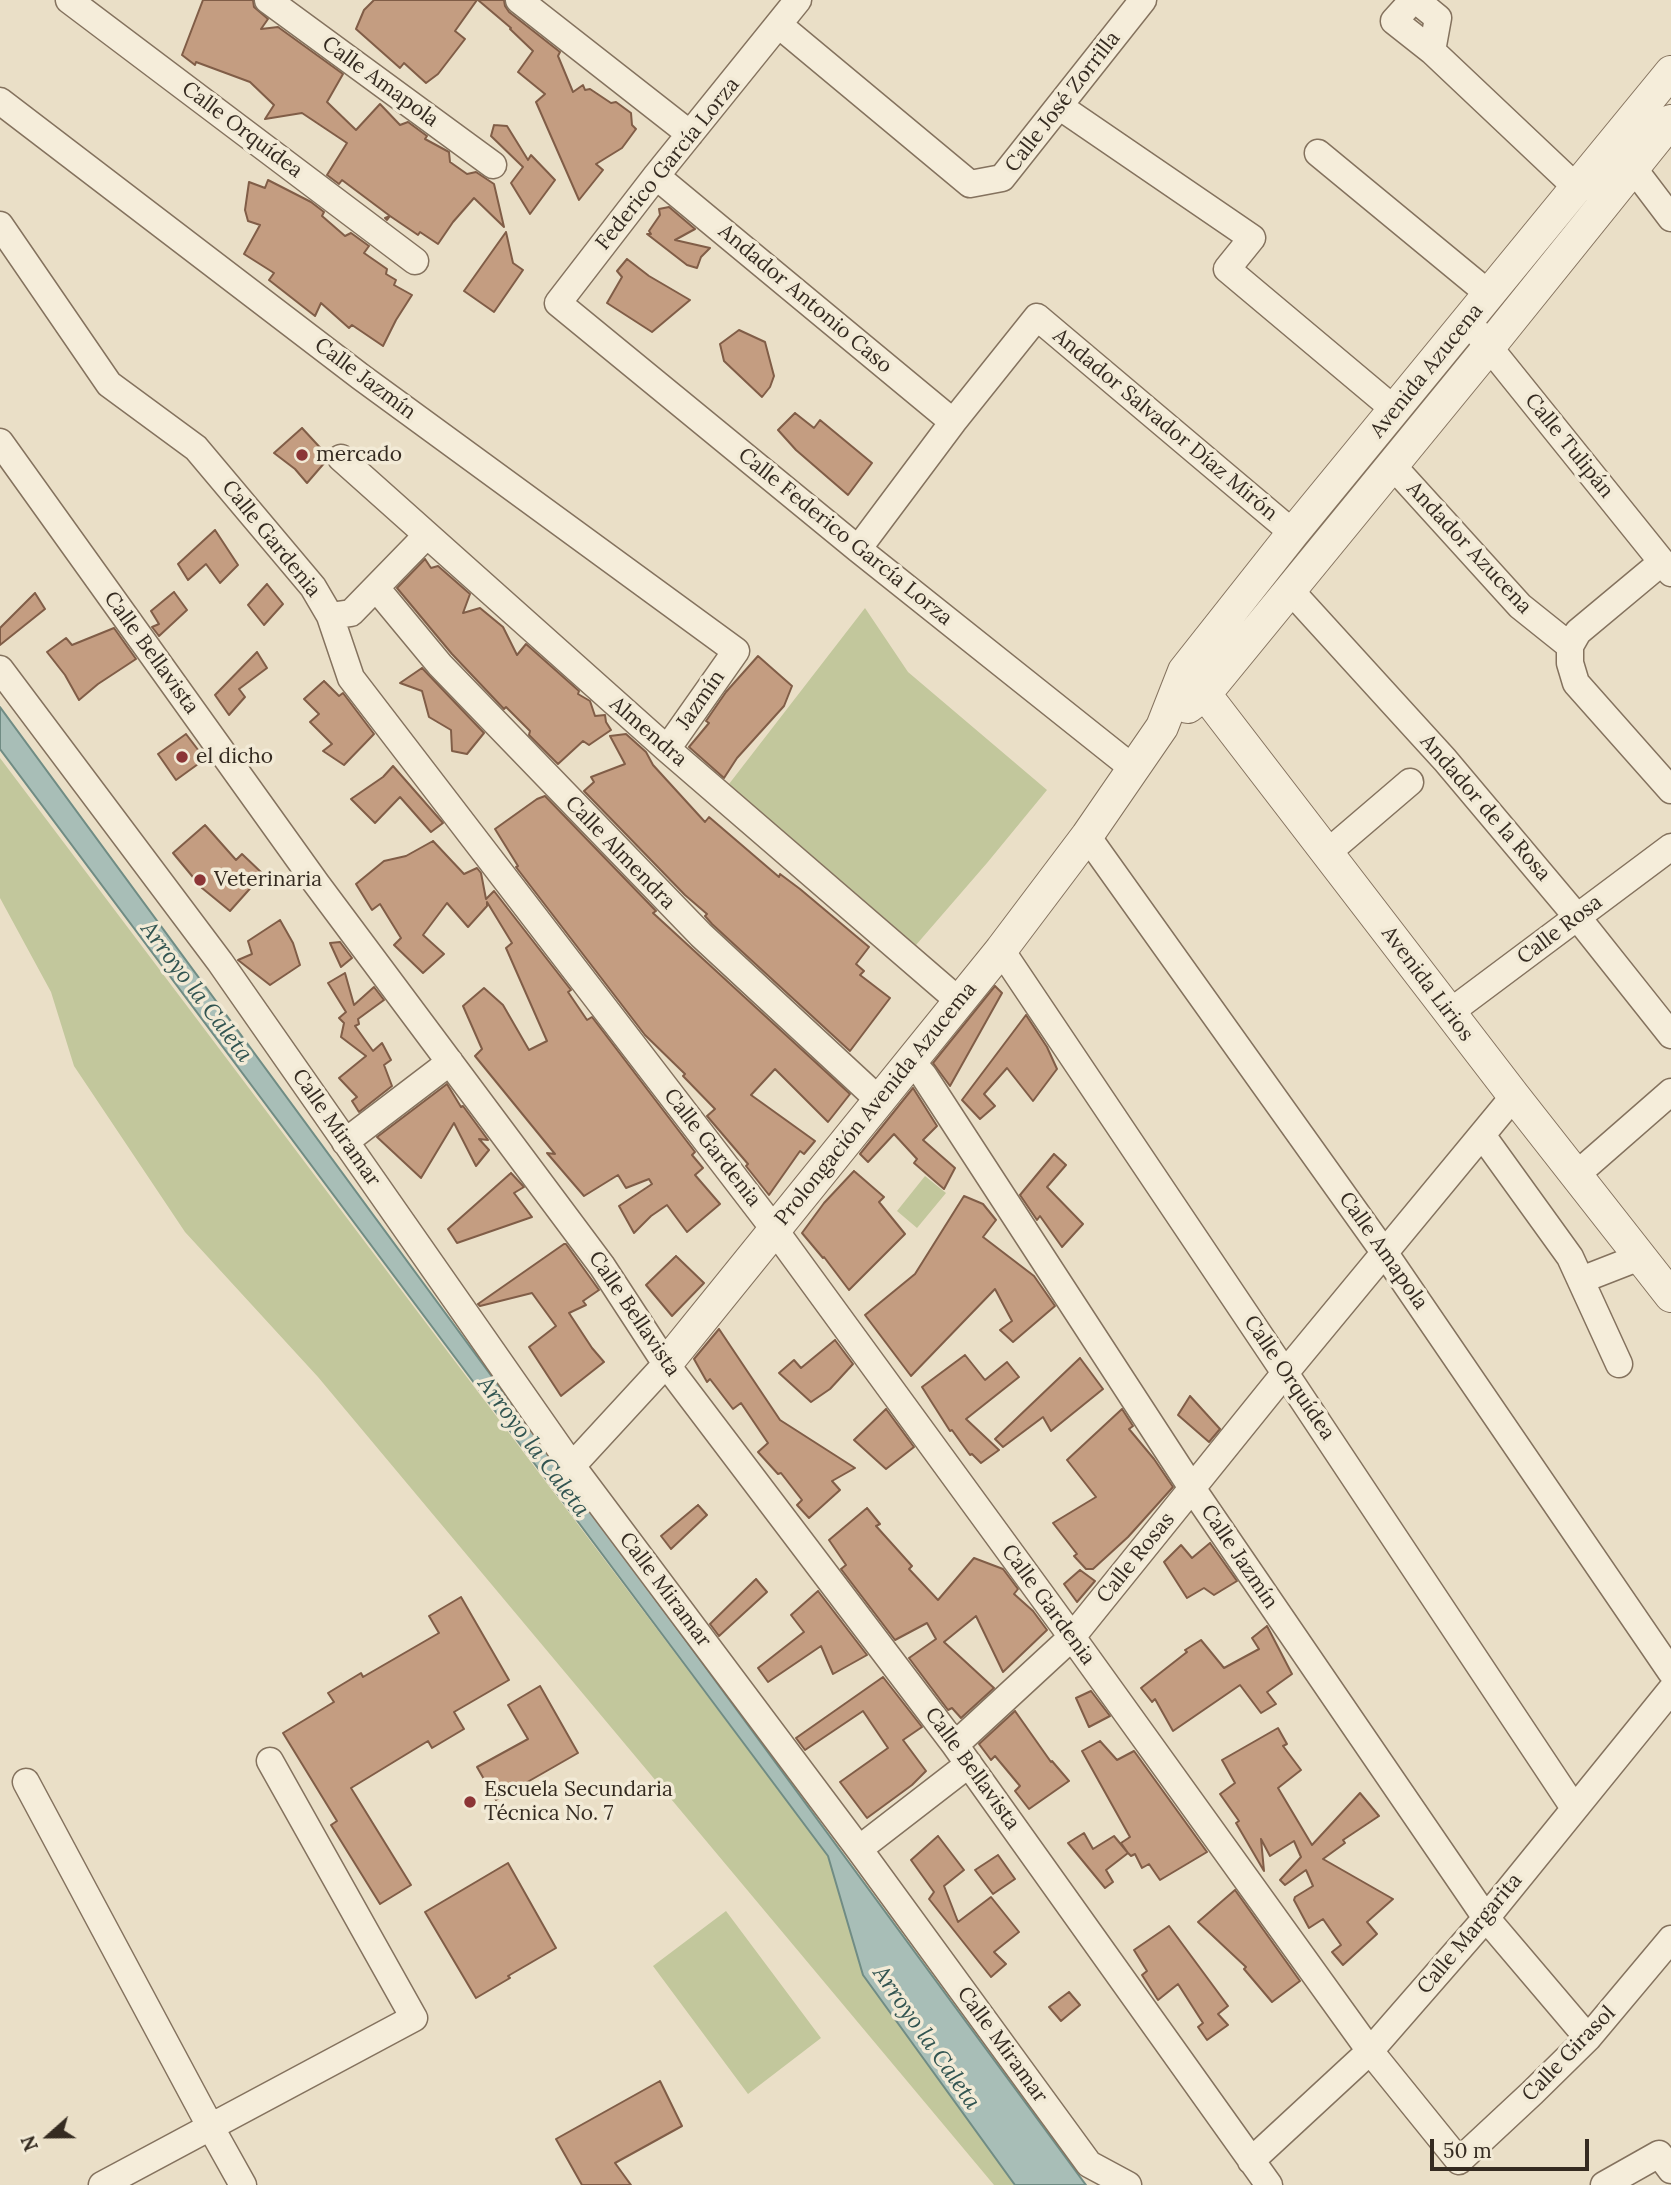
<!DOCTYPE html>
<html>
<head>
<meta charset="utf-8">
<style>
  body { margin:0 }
  #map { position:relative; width:1671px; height:2185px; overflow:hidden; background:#eadfc7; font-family:Lora,serif }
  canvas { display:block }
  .north { position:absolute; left:14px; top:2101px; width:70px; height:70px; -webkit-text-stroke:5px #f2ead6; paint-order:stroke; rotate:249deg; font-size:19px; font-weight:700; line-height:28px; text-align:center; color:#352b21 }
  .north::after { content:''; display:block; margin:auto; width:24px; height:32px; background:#352b21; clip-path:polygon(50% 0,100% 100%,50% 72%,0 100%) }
  .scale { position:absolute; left:1430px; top:2139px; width:159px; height:32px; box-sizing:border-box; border:4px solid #352b21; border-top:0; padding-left:9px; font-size:21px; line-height:24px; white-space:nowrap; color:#352b21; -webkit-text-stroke:5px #f2ead6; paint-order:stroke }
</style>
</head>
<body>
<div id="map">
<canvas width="1671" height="2185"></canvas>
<div class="north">N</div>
<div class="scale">50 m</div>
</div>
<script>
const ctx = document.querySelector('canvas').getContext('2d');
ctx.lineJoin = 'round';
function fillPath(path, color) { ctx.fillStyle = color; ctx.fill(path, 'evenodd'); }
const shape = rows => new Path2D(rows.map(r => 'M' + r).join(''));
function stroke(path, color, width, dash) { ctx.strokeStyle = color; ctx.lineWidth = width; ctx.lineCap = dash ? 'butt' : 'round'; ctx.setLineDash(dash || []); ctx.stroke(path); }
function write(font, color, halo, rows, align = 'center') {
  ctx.font = font + ' Lora,serif'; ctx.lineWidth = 7; ctx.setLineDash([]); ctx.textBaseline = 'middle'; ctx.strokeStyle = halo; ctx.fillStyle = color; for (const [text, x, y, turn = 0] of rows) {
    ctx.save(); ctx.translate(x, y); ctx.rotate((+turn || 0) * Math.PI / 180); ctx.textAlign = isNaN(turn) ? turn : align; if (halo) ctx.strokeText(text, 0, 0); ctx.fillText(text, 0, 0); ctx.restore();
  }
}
fillPath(shape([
  [865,608,908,672,1047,790,987,863,916,945,729,784],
  [0,758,828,1856,863,1975,1015,2185,994,2185,318,1377,185,1232,74,1066,51,992,0,898],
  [925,1176,946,1193,917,1228,897,1211],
  [726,1911,821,2038,748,2094,653,1966]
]), '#c2c79c');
const water = shape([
  [0,707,1086,2185,1015,2185,863,1975,828,1856,0,749,0,707]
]);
fillPath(water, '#a8beb7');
stroke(water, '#708c84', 2);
const building = shape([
  [203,0,253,0,254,7,268,19,261,29,278,27,343,74,327,102,356,130,380,104,400,125,408,122,427,136,425,139,449,152,450,162,467,174,476,172,494,184,504,227,474,198,453,222,438,244,420,232,418,235,390,216,387,220,385,218,390,216,342,180,339,184,327,175,347,143,302,113,265,119,274,105,250,82,196,62,195,65,182,55,203,0],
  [374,0,477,0,455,31,465,39,438,74,426,83,404,63,400,68,356,29,364,10,374,0],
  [478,0,504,0,505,6,509,12,560,52,558,56,573,92,583,85,585,90,590,89,611,103,616,102,631,113,632,125,636,129,622,148,596,164,603,170,579,200,536,102,545,94,518,72,533,51,510,29,511,28,478,0],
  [494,125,507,126,528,160,531,155,555,180,530,214,511,183,523,167,491,136,494,125],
  [268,180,311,202,324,212,322,216,345,236,351,233,369,246,364,253,387,269,386,274,396,280,394,285,412,295,396,320,383,346,352,325,349,328,321,303,315,316,269,280,274,273,244,254,260,225,248,221,245,210,249,182,265,188,268,180],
  [669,207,695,229,675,240,710,248,701,257,697,268,687,265,647,234,651,234,649,231,660,215,659,209,669,207],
  [506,232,513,263,523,270,494,312,464,291,506,232],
  [627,259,649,276,690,300,652,332,607,303,622,277,617,271,627,259],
  [739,330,765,342,774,376,770,387,762,397,724,361,720,344,739,330],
  [795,413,814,428,820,420,872,463,848,495,796,450,778,430,795,413],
  [302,428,326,454,326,461,307,483,295,469,274,453,302,428],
  [215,530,238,565,220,583,206,564,188,580,178,564,215,530],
  [425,559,431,568,438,566,470,594,463,613,480,608,503,627,517,655,526,644,579,691,578,694,590,701,595,716,605,715,606,722,611,730,589,745,583,741,558,764,529,735,530,731,506,707,504,709,452,654,397,588,425,559],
  [267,584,283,604,264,625,248,605,267,584],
  [174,592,187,610,159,636,152,627,159,624,151,611,174,592],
  [35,593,45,609,0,645,0,628,35,593],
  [114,628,136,659,98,684,79,700,65,675,47,652,66,638,72,645,114,628],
  [257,652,267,668,239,689,245,697,229,715,215,695,257,652],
  [758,656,792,686,784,706,737,758,724,778,689,747,709,723,706,721,726,692,758,656],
  [422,668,484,733,467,754,452,751,451,730,429,717,422,691,400,683,422,668],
  [324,681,339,696,343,693,374,734,344,765,323,751,332,744,310,722,319,714,304,699,324,681],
  [186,734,205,759,176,780,158,754,186,734],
  [626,734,646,752,653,765,705,822,709,817,779,877,780,874,800,889,869,947,856,964,864,971,860,975,890,998,850,1051,712,924,705,916,707,914,685,895,584,791,594,782,591,777,625,764,610,736,626,734],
  [393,766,443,823,431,832,400,797,375,823,351,799,383,777,393,766],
  [545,796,656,911,653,913,850,1094,828,1122,775,1069,751,1095,815,1141,804,1154,800,1151,769,1195,746,1166,748,1164,707,1116,715,1109,683,1076,685,1074,645,1035,516,867,518,866,495,829,537,799,545,796],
  [205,825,236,860,242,854,263,874,230,911,202,888,173,853,205,825],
  [433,841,464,874,477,868,481,873,486,899,494,891,571,990,568,992,587,1020,592,1017,695,1152,692,1155,703,1168,695,1175,720,1204,687,1232,667,1205,651,1216,634,1233,619,1206,652,1184,649,1179,626,1188,618,1175,584,1196,547,1153,555,1154,475,1056,482,1049,463,1006,484,988,503,1005,529,1050,547,1041,506,948,512,943,487,902,487,906,468,927,447,903,423,935,444,954,423,973,394,945,401,938,380,904,372,910,356,884,384,861,406,856,433,841],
  [280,920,293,943,300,965,270,985,238,960,252,954,248,941,280,920],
  [340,942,352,958,341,967,330,943,340,942],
  [345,973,354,1005,374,987,384,1000,358,1019,359,1024,355,1026,373,1051,382,1043,391,1060,384,1065,392,1086,359,1112,352,1101,357,1097,339,1078,366,1056,341,1037,344,1023,339,1018,346,1012,328,983,345,973],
  [995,986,1002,993,950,1086,933,1063,995,986],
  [1026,1015,1047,1047,1057,1069,1033,1101,1007,1068,984,1094,995,1106,980,1119,962,1100,1026,1015],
  [447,1084,461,1107,463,1106,488,1140,479,1139,489,1150,476,1166,454,1123,421,1178,377,1137,447,1084],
  [913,1088,937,1126,923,1140,955,1168,944,1189,914,1163,917,1159,894,1134,868,1162,860,1154,913,1088],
  [1054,1154,1066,1165,1047,1187,1083,1224,1062,1247,1040,1216,1037,1220,1020,1195,1054,1154],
  [854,1171,884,1197,879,1202,905,1234,849,1290,824,1257,823,1258,802,1233,824,1203,854,1171],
  [511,1173,524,1187,514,1193,532,1217,457,1243,448,1229,511,1173],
  [964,1196,983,1204,996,1220,983,1237,1034,1276,1055,1306,1013,1342,1000,1330,1012,1321,995,1289,911,1376,865,1315,915,1274,964,1196],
  [564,1244,566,1244,599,1290,583,1301,586,1305,569,1313,592,1348,604,1362,561,1396,529,1347,556,1326,532,1293,480,1306,478,1304,564,1244],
  [676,1256,704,1283,672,1316,646,1285,676,1256],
  [719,1329,780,1420,855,1468,832,1481,840,1490,809,1518,797,1505,802,1500,781,1473,778,1474,758,1452,768,1443,741,1403,733,1409,710,1379,707,1382,694,1359,719,1329],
  [835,1340,853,1364,830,1389,811,1402,779,1373,794,1360,801,1368,835,1340],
  [965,1355,985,1380,1007,1362,1019,1377,966,1419,999,1450,981,1463,972,1454,970,1455,952,1430,950,1431,922,1387,965,1355],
  [1080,1358,1103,1389,1051,1431,1043,1417,1003,1447,995,1439,1080,1358],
  [1190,1396,1220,1429,1209,1442,1178,1415,1190,1396],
  [886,1409,914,1447,886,1469,854,1440,886,1409],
  [1122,1409,1133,1426,1129,1429,1154,1459,1173,1487,1128,1537,1093,1569,1086,1569,1074,1556,1077,1554,1053,1523,1096,1497,1067,1460,1122,1409],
  [698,1505,707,1515,671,1549,661,1536,698,1505],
  [867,1508,880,1524,876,1526,912,1566,909,1569,938,1600,974,1558,1003,1569,1018,1589,1014,1594,1033,1611,1047,1630,1003,1672,976,1616,944,1642,994,1688,961,1718,952,1708,948,1710,909,1658,936,1639,927,1623,895,1640,841,1569,846,1565,829,1540,867,1508],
  [1210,1543,1237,1581,1214,1595,1204,1588,1187,1598,1164,1562,1181,1545,1192,1558,1210,1543],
  [1080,1570,1095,1581,1077,1602,1064,1584,1080,1570],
  [756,1579,767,1592,719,1636,710,1624,756,1579],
  [818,1591,867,1655,833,1674,821,1646,768,1682,758,1668,804,1632,791,1615,818,1591],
  [461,1597,509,1680,454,1712,464,1729,432,1748,428,1741,351,1788,411,1885,380,1904,331,1825,337,1821,283,1733,334,1702,328,1693,361,1673,363,1677,439,1633,429,1616,461,1597],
  [1267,1626,1292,1674,1267,1692,1276,1704,1261,1713,1240,1685,1173,1731,1155,1699,1152,1702,1141,1688,1187,1652,1185,1650,1201,1640,1224,1668,1259,1649,1252,1638,1267,1626],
  [883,1677,922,1727,903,1740,926,1771,912,1785,867,1818,840,1782,888,1748,863,1711,805,1750,796,1738,883,1677],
  [540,1686,578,1753,496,1800,477,1767,528,1739,508,1705,540,1686],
  [1091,1691,1110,1716,1089,1727,1076,1698,1091,1691],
  [1015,1711,1051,1762,1052,1761,1069,1781,1029,1809,1015,1791,1020,1786,995,1756,991,1760,979,1744,1015,1711],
  [1278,1728,1287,1744,1283,1746,1301,1770,1278,1788,1312,1845,1360,1793,1379,1816,1343,1840,1345,1843,1323,1859,1393,1899,1367,1922,1377,1934,1343,1965,1332,1952,1341,1945,1323,1919,1309,1928,1294,1900,1295,1897,1313,1886,1306,1870,1285,1885,1280,1880,1301,1857,1294,1841,1270,1856,1261,1839,1264,1871,1236,1823,1239,1821,1220,1794,1235,1783,1222,1760,1278,1728],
  [1100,1741,1117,1760,1134,1751,1207,1852,1160,1880,1149,1864,1142,1868,1135,1854,1131,1856,1128,1853,1106,1870,1113,1882,1105,1888,1068,1843,1084,1833,1093,1849,1114,1836,1128,1853,1121,1843,1130,1837,1082,1751,1100,1741],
  [938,1836,964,1870,944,1886,958,1922,991,1897,1019,1932,994,1952,1006,1964,991,1977,929,1899,934,1892,911,1860,938,1836],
  [998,1855,1015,1879,993,1894,975,1870,998,1855],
  [508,1863,556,1948,508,1976,510,1978,476,1998,425,1912,508,1863],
  [1235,1890,1300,1981,1272,2002,1244,1969,1246,1967,1198,1922,1235,1890],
  [1169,1926,1228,2006,1218,2014,1228,2025,1207,2040,1198,2027,1203,2023,1178,1984,1158,2000,1142,1975,1147,1971,1134,1950,1169,1926],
  [1069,1992,1080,2005,1061,2021,1049,2007,1069,1992],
  [660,2081,682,2126,615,2163,631,2185,582,2185,556,2139,660,2081]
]);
fillPath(building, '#c49d81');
stroke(building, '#805d47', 2);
const minor = shape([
  [69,0,415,261],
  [268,0,493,165],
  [519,0,690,134],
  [798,0,656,176,558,303,858,549,1134,769],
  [1413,0,1394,21,1432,51,1577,188],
  [1416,0,1438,18,1432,51],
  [779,25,970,184,1002,178,1143,0],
  [0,101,361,377,736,651,667,749],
  [1059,106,1252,238,1227,269,1395,410],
  [1621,152,1671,218],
  [1318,153,1489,294],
  [656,176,953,422],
  [0,225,109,384,196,448,313,587,330,616,351,678,774,1229,1072,1637,1370,2051,1459,2161,1532,2093,1588,2038,1671,1939],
  [1468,321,1671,573],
  [0,442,316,883,602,1266,666,1364,955,1745,1269,2185],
  [341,458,667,749,959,1001],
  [1392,465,1520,606,1570,646],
  [858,549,953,422,1037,317,1293,533],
  [1662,562,1578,632,1570,646,1570,663,1576,683,1671,790],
  [377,589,440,665,701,935,880,1101],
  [1290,590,1445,760,1578,918,1671,1035],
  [330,616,351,613,427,535],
  [0,669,220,962,572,1466,859,1849,1089,2164,1128,2185],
  [1087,836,1384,1252,1671,1672],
  [1327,853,1410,782],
  [1001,950,1285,1373,1574,1808],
  [1449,1013,1671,847],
  [911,1061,924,1076,1192,1488,1486,1918,1588,2038],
  [1482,1135,1570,1257,1619,1364],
  [345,1142,450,1062],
  [1576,1175,1671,1092],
  [1581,1280,1640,1257],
  [572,1466,666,1364],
  [955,1745,1072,1637,1285,1373,1514,1096],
  [26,1782,210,2126,243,2185],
  [859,1849,969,1764],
  [1251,2161,1370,2051,1486,1918,1671,1690],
  [102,2185,414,2018,270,1761],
  [1604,2185,1659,2154,1671,2170]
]);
const tertiary = shape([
  [1184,671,1205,694,1514,1096,1671,1296],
  [1188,707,1205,694,1489,347,1671,121],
  [666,1364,1001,950,1087,836,1162,727,1184,671,1293,533,1671,72]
]);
stroke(minor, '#84725e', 29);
stroke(tertiary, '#84725e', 34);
stroke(minor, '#f5edda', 26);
stroke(tertiary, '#f5edda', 32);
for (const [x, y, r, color] of [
  [302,455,7,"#8c3536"],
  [182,757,7,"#8c3536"],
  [200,880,7,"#8c3536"],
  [470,1802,7,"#8c3536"]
]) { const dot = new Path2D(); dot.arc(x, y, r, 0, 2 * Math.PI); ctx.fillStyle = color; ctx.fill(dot); stroke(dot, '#f2ead6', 2.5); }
write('21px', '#352b21', '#f2ead6', [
  ["Calle Amapola",380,82,36],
  ["Calle José Zorrilla",1063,102,-52],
  ["Calle Orquídea",242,130,37],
  ["Federico García Lorza",668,164,-51],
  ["Andador Antonio Caso",805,299,40],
  ["Avenida Azucena",1427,371,-51],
  ["Calle Jazmín",365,379,37],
  ["Andador Salvador Díaz Mirón",1165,425,40],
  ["Calle Tulipán",1569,446,51],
  ["Calle Federico García Lorza",845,537,39],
  ["Calle Gardenia",271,539,51],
  ["Andador Azucena",1469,548,47],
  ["Calle Bellavista",151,653,54],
  ["Jazmín",701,700,-55],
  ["Almendra",648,732,41],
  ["Andador de la Rosa",1485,808,49],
  ["Calle Almendra",620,853,46],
  ["Calle Rosa",1560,930,-37],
  ["Avenida Lirios",1427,984,53],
  ["Prolongación Avenida Azucema",876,1104,-51],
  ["Calle Miramar",336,1128,55],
  ["Calle Gardenia",712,1148,52],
  ["Calle Amapola",1383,1251,55],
  ["Calle Bellavista",634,1314,56],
  ["Calle Orquídea",1289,1378,56],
  ["Calle Jazmín",1239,1557,56],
  ["Calle Rosas",1136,1558,-51],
  ["Calle Miramar",665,1590,53],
  ["Calle Gardenia",1048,1605,54],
  ["Calle Bellavista",972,1769,54],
  ["Calle Margarita",1470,1934,-50],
  ["Calle Miramar",1002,2045,54],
  ["Calle Girasol",1569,2054,-46]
]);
write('21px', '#352b21', '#f2ead6', [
  ["mercado",316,455],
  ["el dicho",196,757],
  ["Veterinaria",214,880],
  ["Escuela Secundaria",484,1790],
  ["Técnica No. 7",484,1814]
], 'left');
write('italic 23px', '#315451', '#f2ead6', [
  ["Arroyo la Caleta",196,992,53],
  ["Arroyo la Caleta",533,1447,53],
  ["Arroyo la Caleta",926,2038,55]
]);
</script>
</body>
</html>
